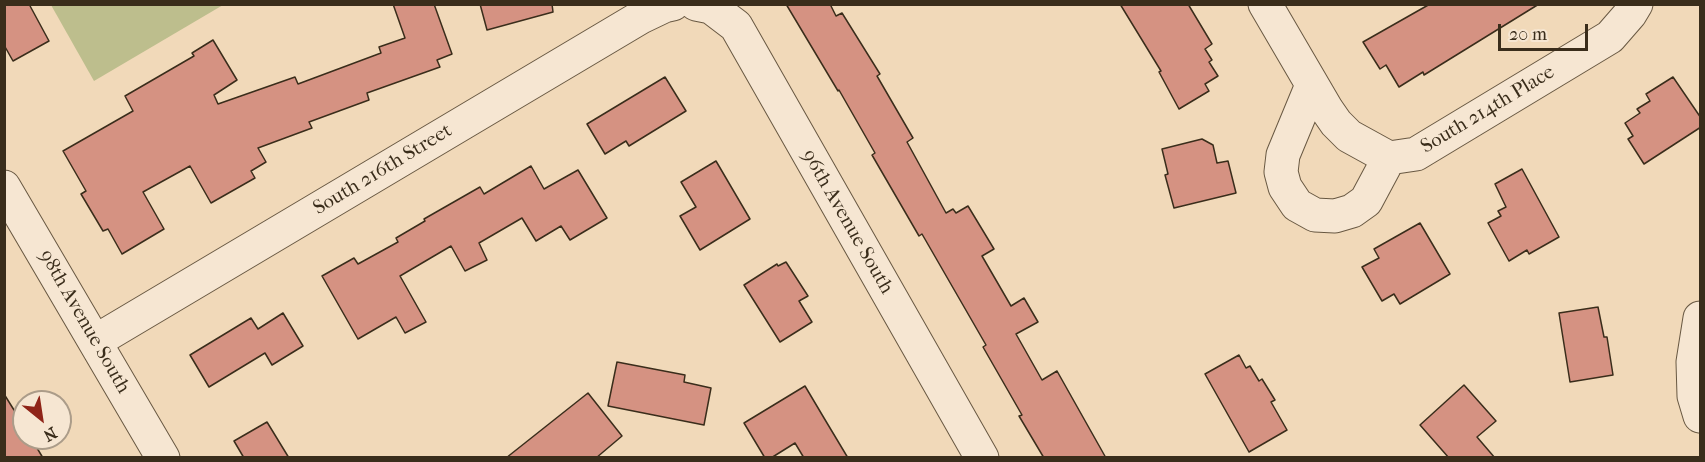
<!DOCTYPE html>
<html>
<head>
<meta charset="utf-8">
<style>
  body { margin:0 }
  #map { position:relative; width:1705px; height:462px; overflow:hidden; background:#f1d9b9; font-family:"IM FELL French Canon",serif }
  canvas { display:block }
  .frame { position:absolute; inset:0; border:6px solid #3a2d1b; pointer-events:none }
  .north { position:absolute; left:12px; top:390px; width:60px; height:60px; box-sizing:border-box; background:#f6e6d2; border:2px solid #ab9c89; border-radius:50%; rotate:150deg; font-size:16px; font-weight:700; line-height:24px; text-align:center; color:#3a2d1b }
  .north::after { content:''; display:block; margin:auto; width:21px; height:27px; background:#8f2418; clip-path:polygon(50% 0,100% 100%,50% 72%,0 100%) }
  .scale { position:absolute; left:1498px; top:24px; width:90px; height:27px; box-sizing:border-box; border:3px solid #3a2d1b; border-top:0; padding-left:8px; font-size:18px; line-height:21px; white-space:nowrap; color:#3a2d1b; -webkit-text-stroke:4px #f6e6d2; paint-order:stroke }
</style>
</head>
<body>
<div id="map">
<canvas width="1705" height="462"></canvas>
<div class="frame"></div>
<div class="north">N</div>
<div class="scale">20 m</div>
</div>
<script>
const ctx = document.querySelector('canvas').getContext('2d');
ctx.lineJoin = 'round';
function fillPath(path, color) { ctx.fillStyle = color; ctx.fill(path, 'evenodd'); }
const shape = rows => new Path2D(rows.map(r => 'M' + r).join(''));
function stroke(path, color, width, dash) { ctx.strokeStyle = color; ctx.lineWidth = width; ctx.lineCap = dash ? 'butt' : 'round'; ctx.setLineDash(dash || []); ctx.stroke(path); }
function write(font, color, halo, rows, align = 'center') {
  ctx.font = font + ' "IM FELL French Canon",serif'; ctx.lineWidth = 6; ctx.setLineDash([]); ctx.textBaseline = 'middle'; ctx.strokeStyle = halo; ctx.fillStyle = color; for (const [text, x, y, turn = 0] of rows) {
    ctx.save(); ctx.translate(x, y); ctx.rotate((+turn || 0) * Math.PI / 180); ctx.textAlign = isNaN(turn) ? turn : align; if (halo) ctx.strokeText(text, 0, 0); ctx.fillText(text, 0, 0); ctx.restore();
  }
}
fillPath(shape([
  [51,5,223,5,94,81]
]), '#bdbe8d');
const building = shape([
  [4,4,29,4,49,41,13,61,4,45,4,4],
  [393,4,434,4,452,54,437,60,440,67,367,93,369,100,309,122,312,128,258,148,266,162,251,171,255,178,211,203,190,166,143,192,164,229,122,254,108,229,103,231,81,194,86,191,63,151,133,111,125,96,194,56,192,53,213,40,237,80,214,95,218,104,295,77,298,84,381,53,379,47,405,38,393,4],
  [480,4,552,4,553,12,487,30,480,4],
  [786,4,830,4,836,16,842,13,880,74,877,76,913,138,907,142,946,213,953,209,956,213,968,206,994,249,982,256,1011,306,1024,298,1038,322,1016,334,1042,380,1057,371,1106,458,1044,458,1019,416,1022,415,983,347,986,345,922,234,919,236,872,155,875,153,839,90,838,91,786,4],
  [1120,4,1188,4,1212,44,1205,49,1212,60,1209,62,1218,76,1205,84,1209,91,1179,109,1159,72,1161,71,1120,4],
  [1430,4,1539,4,1424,75,1423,72,1399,87,1386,65,1380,69,1363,42,1430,4],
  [665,77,686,111,629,146,626,141,605,154,587,124,665,77],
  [1673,77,1701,118,1701,127,1644,164,1628,139,1633,136,1625,123,1640,113,1637,109,1650,101,1646,94,1673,77],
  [1202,139,1213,145,1217,163,1228,161,1236,193,1174,208,1165,175,1168,174,1162,149,1202,139],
  [716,161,750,219,700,250,680,216,696,207,681,182,716,161],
  [531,166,544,189,578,170,607,218,570,240,561,226,536,241,522,218,479,243,487,260,465,271,451,246,400,276,426,322,405,333,396,317,358,339,322,276,354,258,358,264,398,242,396,238,425,221,424,219,480,187,484,194,531,166],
  [1522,169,1559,237,1529,254,1527,250,1509,261,1488,223,1501,216,1498,211,1506,207,1495,184,1522,169],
  [1420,223,1450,274,1400,304,1394,294,1382,301,1362,267,1379,258,1374,249,1420,223],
  [786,262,808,296,799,301,812,322,780,342,744,285,777,264,778,266,786,262],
  [1598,307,1604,337,1607,337,1613,375,1570,382,1559,313,1598,307],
  [283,313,303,346,272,365,265,353,209,387,190,355,251,318,258,329,283,313],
  [1239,355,1246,368,1250,366,1259,381,1262,379,1275,400,1271,402,1287,430,1249,452,1205,374,1239,355],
  [617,362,685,375,684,382,711,388,704,425,608,406,617,362],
  [1464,385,1496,421,1477,437,1495,458,1449,458,1420,425,1464,385],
  [805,386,824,418,848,458,804,458,795,443,771,458,765,458,744,423,805,386],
  [588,393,622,436,596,458,506,458,588,393],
  [4,394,24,426,24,438,31,438,43,458,4,458,4,394],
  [267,422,289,458,244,458,234,441,267,422]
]);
fillPath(building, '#d59282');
stroke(building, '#3a2d1b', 1.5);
const minor = shape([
  [696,4,711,7,736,26,982,458],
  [1265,4,1327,110,1336,123,1349,136,1389,158,1416,154,1610,37,1630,14,1636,4],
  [1312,85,1283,155,1281,172,1285,187,1297,205,1315,215,1335,216,1352,211,1366,201,1389,158],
  [4,187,163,458],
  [1700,318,1693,362,1694,396,1700,416],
  [96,341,641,17,664,6,673,4]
]);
stroke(minor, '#685842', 35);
stroke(minor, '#f6e6d2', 33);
write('20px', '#3a2d1b', '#f6e6d2', [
  ["South 214th Place",1488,110,-31],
  ["South 216th Street",383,170,-31],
  ["96th Avenue South",847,222,60],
  ["98th Avenue South",84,322,60]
]);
</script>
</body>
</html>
